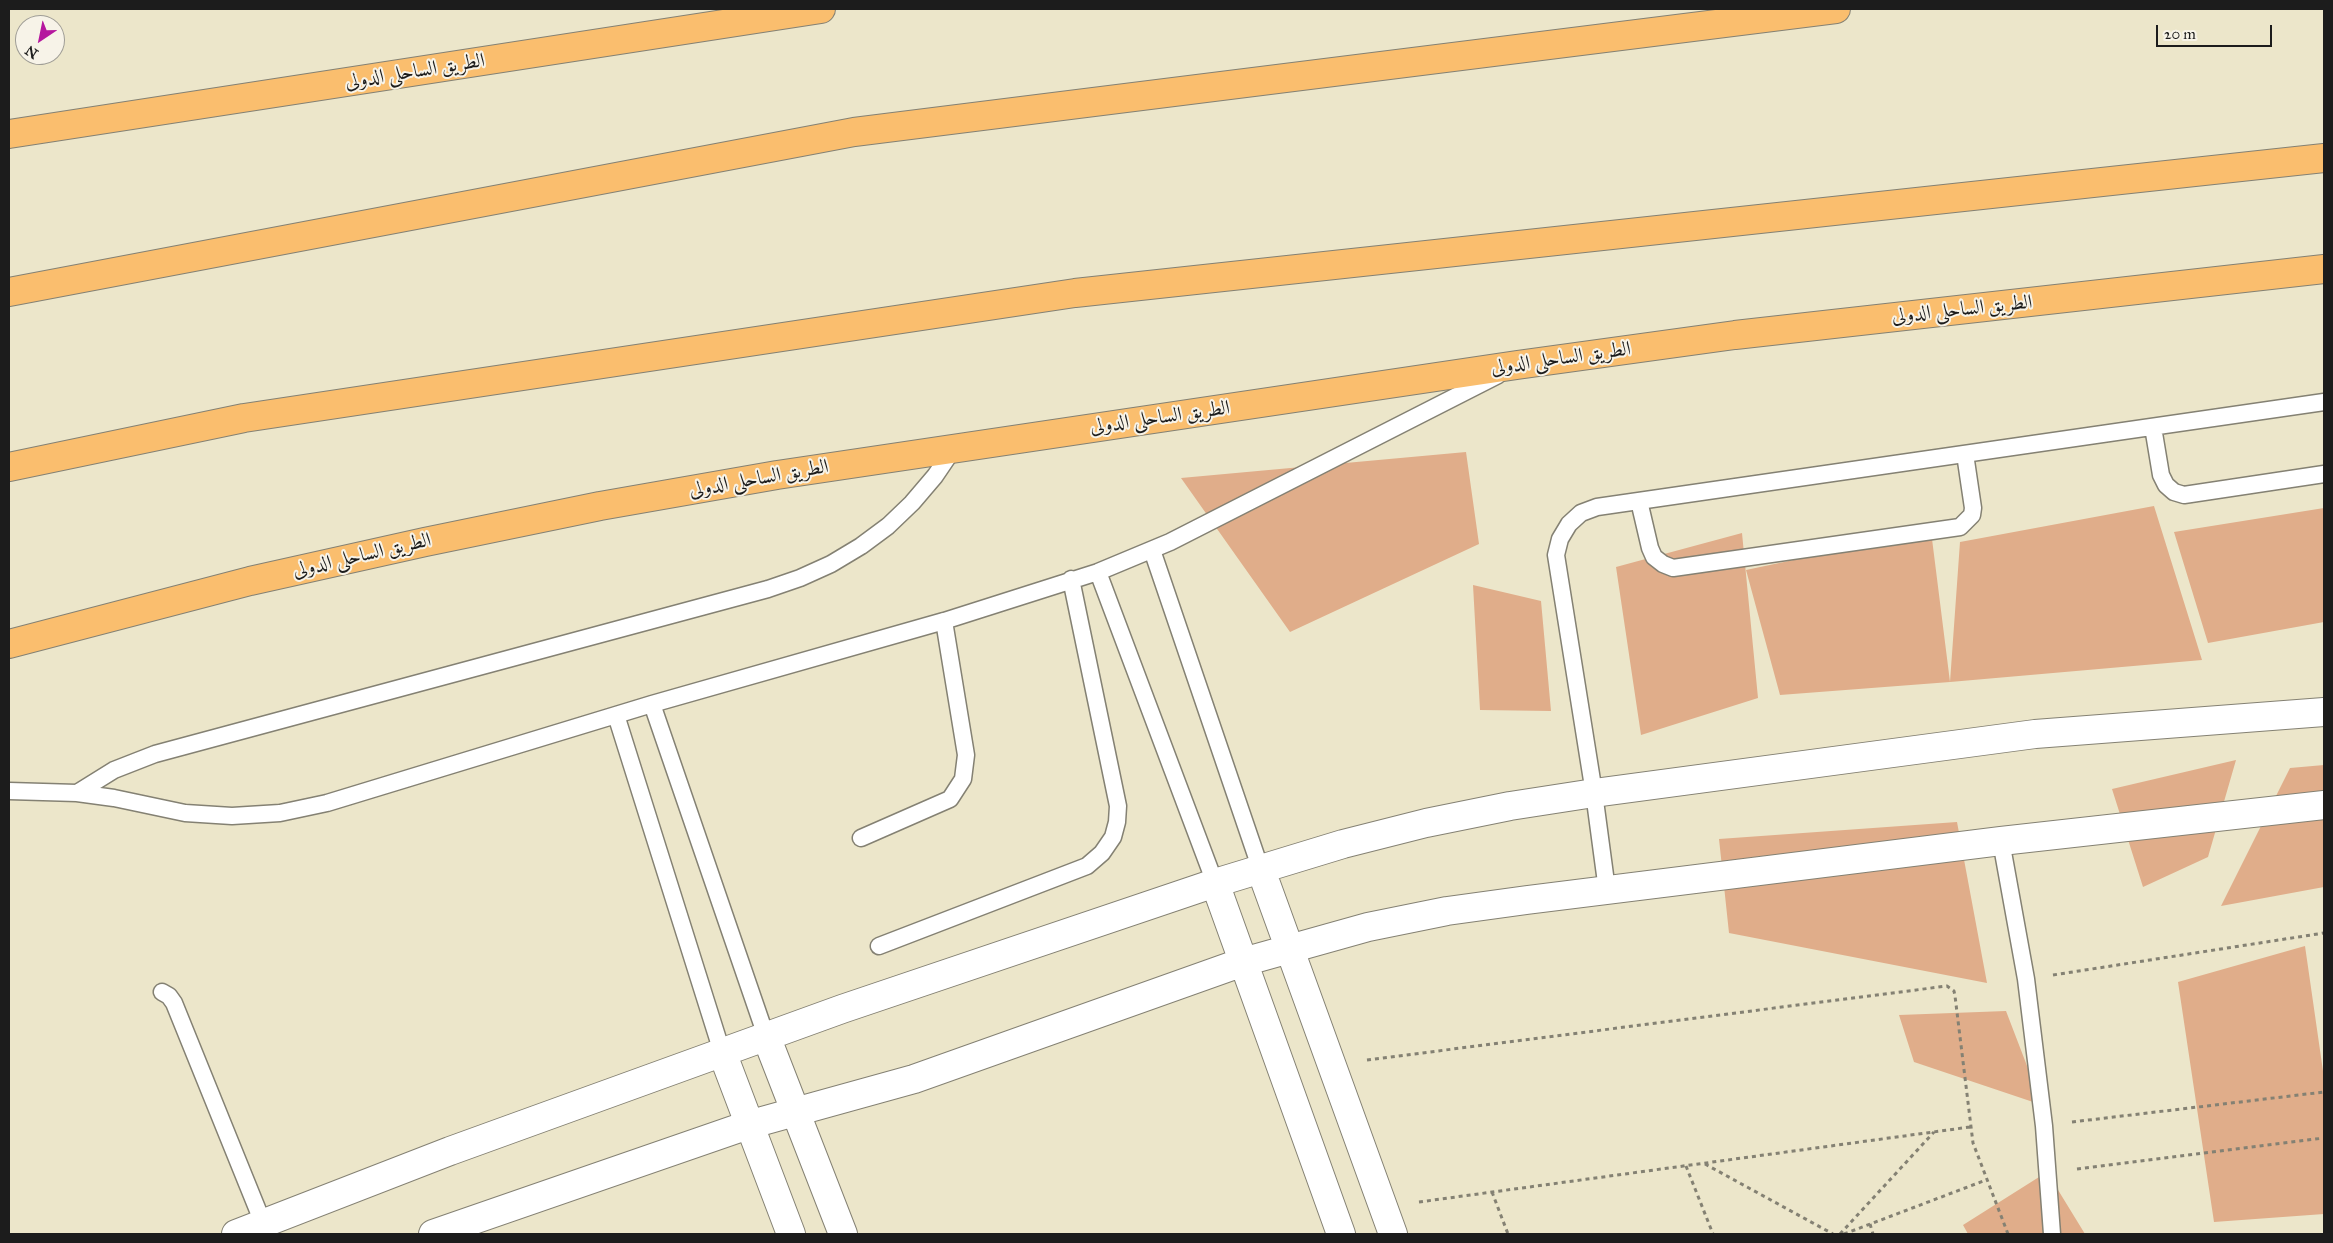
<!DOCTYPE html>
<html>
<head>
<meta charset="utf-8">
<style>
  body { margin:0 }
  #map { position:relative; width:2333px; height:1243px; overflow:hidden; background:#ece6ca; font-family:"IM FELL Great Primer",serif }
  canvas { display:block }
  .frame { position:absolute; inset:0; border:10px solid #1c1c1c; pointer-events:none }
  .north { position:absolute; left:15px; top:15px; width:50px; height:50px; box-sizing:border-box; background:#f7f3e8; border:1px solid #9f9d96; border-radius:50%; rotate:214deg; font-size:14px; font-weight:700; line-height:20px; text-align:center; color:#1c1c1c }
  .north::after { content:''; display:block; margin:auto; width:18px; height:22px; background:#b5179e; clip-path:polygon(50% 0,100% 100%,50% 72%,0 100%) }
  .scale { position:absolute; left:2156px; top:25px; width:116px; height:22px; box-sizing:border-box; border:2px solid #1c1c1c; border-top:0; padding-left:6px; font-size:15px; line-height:18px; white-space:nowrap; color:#1c1c1c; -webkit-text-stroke:4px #f7f3e8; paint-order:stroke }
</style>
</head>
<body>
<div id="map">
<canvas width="2333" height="1243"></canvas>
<div class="frame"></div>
<div class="north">N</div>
<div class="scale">20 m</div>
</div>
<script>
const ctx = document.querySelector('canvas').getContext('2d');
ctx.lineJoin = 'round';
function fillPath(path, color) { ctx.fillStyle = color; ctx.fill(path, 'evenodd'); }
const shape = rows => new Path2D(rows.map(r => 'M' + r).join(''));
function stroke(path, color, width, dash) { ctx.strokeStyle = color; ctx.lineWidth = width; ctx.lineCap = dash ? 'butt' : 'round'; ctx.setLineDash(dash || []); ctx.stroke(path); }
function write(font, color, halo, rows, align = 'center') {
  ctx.font = font + ' "IM FELL Great Primer",Amiri,serif'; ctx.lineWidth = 4; ctx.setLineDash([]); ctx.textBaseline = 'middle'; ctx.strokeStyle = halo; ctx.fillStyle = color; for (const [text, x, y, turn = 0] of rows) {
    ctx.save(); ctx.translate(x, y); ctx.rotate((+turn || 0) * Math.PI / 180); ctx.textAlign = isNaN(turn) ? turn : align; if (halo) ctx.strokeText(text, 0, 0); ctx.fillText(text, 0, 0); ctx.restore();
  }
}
fillPath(shape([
  [1466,452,1479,544,1290,632,1181,478],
  [2154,506,2202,660,1950,682,1960,542],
  [2324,508,2324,622,2208,643,2174,532],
  [1931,531,1950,682,1780,695,1746,570],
  [1742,533,1758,698,1641,735,1616,567],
  [1473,585,1541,601,1551,711,1480,710],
  [2236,760,2208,857,2143,887,2112,789],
  [2324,765,2324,887,2221,906,2290,768],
  [1957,822,1987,983,1729,933,1719,839],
  [2305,946,2324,1078,2324,1214,2214,1222,2178,982],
  [2006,1011,2042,1105,1914,1062,1899,1015],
  [2047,1172,2085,1234,1968,1234,1963,1225]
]), '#e0ad8a');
const lane = shape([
  [2153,427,2161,475,2166,485,2174,492,2184,495,2324,474],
  [1639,501,1650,548,1654,557,1663,564,1673,568,1960,527,1972,515,1973,508,1965,454],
  [1152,550,1261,870],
  [1098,572,1215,883],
  [652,704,766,1036],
  [616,715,722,1052],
  [9,791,77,793,114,798,185,813,232,816,280,813,327,803,652,704,944,621,1098,572,1170,542,1498,375],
  [77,793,114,770,155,754,768,589,800,578,831,564,861,546,888,526,912,503,935,476,954,448],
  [861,838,950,799,963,779,966,755,944,621],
  [2001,841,2026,979,2044,1126,2052,1234],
  [1607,890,1594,793,1556,555,1560,539,1569,524,1581,513,1597,507,2324,402],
  [879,946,1087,866,1102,853,1113,837,1117,822,1118,806,1071,579],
  [162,992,169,996,174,1003,263,1223]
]);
const street = shape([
  [1261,870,1393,1234],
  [1215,883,1341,1234],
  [766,1036,843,1234],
  [722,1052,791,1234],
  [236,1234,450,1151,842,1009,1215,883,1343,844,1426,823,1510,806,1594,793,2035,734,2324,712],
  [433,1234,748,1125,914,1079,1243,962,1368,927,1447,911,1527,900,2001,841,2324,805]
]);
const highway = shape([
  [9,134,821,9],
  [9,292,854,132,1836,9],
  [9,467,244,418,1075,293,2324,158],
  [9,644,250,581,425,542,600,506,777,475,1517,365,1735,335,2324,269]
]);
stroke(lane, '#848173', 19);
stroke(street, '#848173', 30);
stroke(highway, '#848173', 30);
stroke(shape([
  [2053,975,2324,933],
  [1367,1060,1947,986,1954,991,1955,996,1973,1143,2008,1234],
  [2072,1122,2324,1092],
  [1705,1164,1833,1234],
  [1686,1166,1713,1234],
  [2077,1169,2324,1138],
  [1492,1192,1508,1234],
  [1419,1202,1970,1127],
  [1870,1224,1873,1234],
  [1840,1234,1934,1132],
  [1844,1234,1986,1180]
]), '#848173', 3, [4, 4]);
stroke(lane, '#fff', 16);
stroke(street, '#fff', 28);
stroke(highway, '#fabe6e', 28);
write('20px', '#1c1c1c', '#f7f3e8', [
  ["الطريق الساحلى الدولى",415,72,-9],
  ["الطريق الساحلى الدولى",1962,310,-6],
  ["الطريق الساحلى الدولى",1561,359,-8],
  ["الطريق الساحلى الدولى",1160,418,-8],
  ["الطريق الساحلى الدولى",759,479,-10],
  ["الطريق الساحلى الدولى",362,556,-13]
]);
</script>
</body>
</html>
